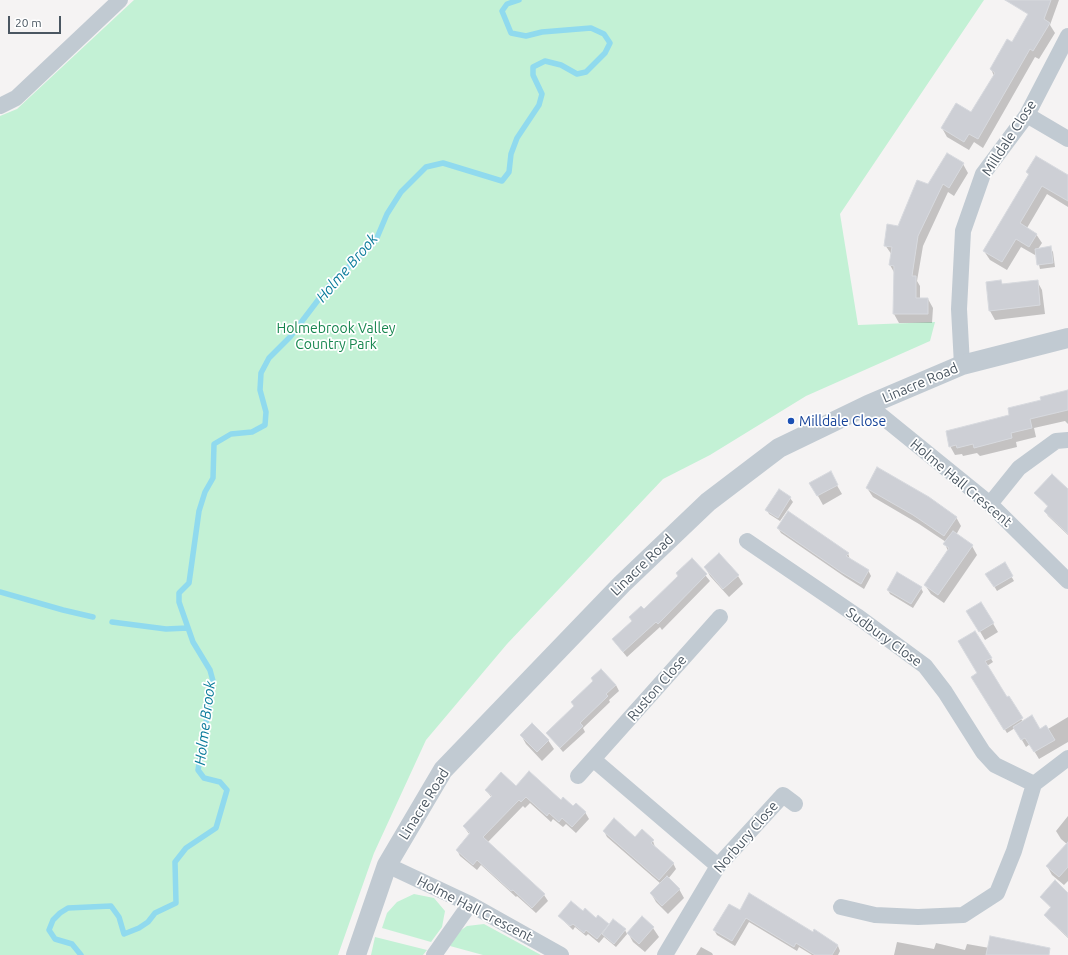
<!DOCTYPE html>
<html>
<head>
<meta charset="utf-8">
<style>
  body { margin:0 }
  #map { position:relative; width:1068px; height:955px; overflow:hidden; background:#f5f3f3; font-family:Ubuntu,sans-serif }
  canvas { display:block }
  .scale { position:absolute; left:8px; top:16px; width:53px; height:18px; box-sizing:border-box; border:2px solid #4a5661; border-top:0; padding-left:5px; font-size:12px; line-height:14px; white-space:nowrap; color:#4a5661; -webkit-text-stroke:3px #fff; paint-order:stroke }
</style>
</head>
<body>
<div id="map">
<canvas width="1068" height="955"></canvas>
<div class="scale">20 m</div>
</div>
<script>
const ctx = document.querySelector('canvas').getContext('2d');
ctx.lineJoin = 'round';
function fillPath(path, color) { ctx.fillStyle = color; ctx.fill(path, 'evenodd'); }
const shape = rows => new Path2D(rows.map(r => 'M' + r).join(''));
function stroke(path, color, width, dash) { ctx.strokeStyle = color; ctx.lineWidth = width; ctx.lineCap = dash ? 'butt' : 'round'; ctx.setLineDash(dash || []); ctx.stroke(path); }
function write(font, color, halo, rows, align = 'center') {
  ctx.font = font + ' Ubuntu,sans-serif'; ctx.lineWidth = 3.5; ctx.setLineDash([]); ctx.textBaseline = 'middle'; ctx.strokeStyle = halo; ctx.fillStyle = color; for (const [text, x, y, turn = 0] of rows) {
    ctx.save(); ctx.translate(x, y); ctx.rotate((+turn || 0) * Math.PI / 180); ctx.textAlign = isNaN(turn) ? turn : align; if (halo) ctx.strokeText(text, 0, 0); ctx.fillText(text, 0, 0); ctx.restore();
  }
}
fillPath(shape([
  [134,0,984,0,840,214,858,325,935,322,930,341,806,396,710,455,663,479,507,644,426,740,374,853,338,955,0,955,0,116,17,109],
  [414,894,434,898,445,911,442,927,431,942,382,928,387,913,397,902],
  [484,924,541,955,483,955,450,946,457,933,467,926],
  [375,937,427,950,423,955,371,955]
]), '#c3f1d5');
fillPath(shape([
  [1032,0,1059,0,1050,25,1055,33,1039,59,1035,57,983,148,974,142,969,150,947,137,942,128,971,114,994,76,991,69,1012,43,1029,15],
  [963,164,968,173,954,196,948,192,923,246,917,281,920,286,920,299,928,299,933,308,932,323,899,323,894,314,895,274,890,265,892,255,885,245,928,186],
  [1027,172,1068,176,1068,207,1047,194,1027,228,1036,234,1042,243,1038,249,1050,247,1053,252,1055,267,1040,269,1036,252,1035,255,1021,247,1007,270,990,260,984,251,1029,176],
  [1037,281,1042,290,1045,314,995,320,990,311,987,283,1001,282,1003,285],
  [1068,390,1068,424,1065,421,1034,428,1036,437,1016,442,1017,447,980,456,977,453,963,456,962,454,955,455,950,446,1010,415],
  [835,482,842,494,823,505,813,487],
  [867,488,956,517,961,526,956,535,972,546,977,555,944,603,931,594,925,585,948,551,945,544,946,542,919,524,873,497],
  [1036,493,1068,507,1068,538,1068,535,1048,516,1045,511,1048,507],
  [790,498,793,502,780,521,769,514,767,510],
  [778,528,848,553,850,560,868,570,871,576,864,589,845,577,781,533],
  [692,559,710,581,662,630,660,627,627,657,613,640,632,621,630,617,644,610,679,577],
  [1004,564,1014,581,997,591,987,574],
  [705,567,738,576,743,584,729,597,710,576],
  [921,588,923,592,913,608,890,594,888,590],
  [981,603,998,632,985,640,968,611],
  [975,632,993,662,987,666,1023,722,1040,730,1048,729,1068,717,1068,742,1039,759,1030,744,1026,747,1015,728,1007,733,972,677,978,673],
  [616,685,619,691,609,700,610,702,583,728,585,732,563,752,547,733],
  [521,735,548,740,554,749,542,761,526,744],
  [516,788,561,801,585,812,589,819,576,833,566,824,563,827,553,819,551,822,530,803,525,808,523,806,488,842,544,895,548,901,536,913,517,896,516,897,481,865,477,870,460,856,457,850,470,835,464,827,492,798,486,790],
  [1068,816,1068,845,1061,839,1056,831],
  [604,831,653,841,655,847,673,863,676,869,668,879,679,889,684,898,668,914,656,902,651,893,661,884,607,837],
  [1068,854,1068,881,1064,885,1052,875,1047,866],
  [1041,897,1068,907,1068,938,1048,919,1045,915,1051,908],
  [583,912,609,926,625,930,627,934,642,917,653,928,659,937,645,952,633,942,628,933,616,947,604,937,599,943,588,934,586,936,575,927,573,930,559,916],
  [740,912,813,933,814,931,838,946,840,951,838,955,812,955,799,947,797,951,749,922,735,946,717,935,714,930],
  [897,942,934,949,936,943,965,950,967,944,1029,955,894,955],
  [701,947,712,953,713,955,696,955]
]), '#0003');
stroke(shape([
  [0,592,63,610,93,617],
  [112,622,166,629,188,628],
  [81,955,72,944,55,939,49,930,53,920,60,913,68,908,111,906,119,917,124,934,139,928,148,922,155,913,176,903,175,862,186,848,216,828,227,790,220,782,204,778,198,770,213,681,210,670,193,642,179,602,179,593,189,583,199,511,205,492,213,478,214,444,231,434,252,432,265,425,266,412,260,390,261,373,269,358,290,337,328,287,376,240,387,214,401,192,426,167,443,163,502,181,509,172,511,154,517,138,539,105,542,94,533,75,533,67,545,61,561,65,577,74,586,72,605,53,610,43,604,34,591,28,542,32,526,36,511,33,502,11,507,4,519,0]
]), '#90daee', 5.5);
const building = shape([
  [1005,0,1051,0,1044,19,1050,23,1033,51,1030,49,978,139,969,134,964,142,941,128,956,103,971,112,995,73,990,69,1007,39,1012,42,1028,14,1005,0],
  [947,153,964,163,949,188,943,184,918,236,912,276,916,276,916,298,928,298,928,314,893,314,894,266,889,265,892,247,884,246,887,224,898,226,917,180,928,184,947,153],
  [1036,156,1068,175,1068,201,1042,186,1020,223,1037,234,1029,247,1016,239,1002,262,983,251,1029,174,1026,172,1036,156],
  [1051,246,1053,263,1037,265,1035,249,1051,246],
  [1001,280,1002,284,1038,280,1040,305,989,311,986,282,1001,280],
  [1068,390,1068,410,1030,419,1032,428,1011,433,1012,438,974,448,973,444,957,448,956,445,949,447,946,431,1009,415,1008,408,1041,400,1040,397,1068,390],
  [877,467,929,497,957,517,944,536,913,515,866,488,877,467],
  [831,471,838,485,817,496,809,483,831,471],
  [1052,474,1068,489,1068,534,1044,511,1048,506,1034,493,1052,474],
  [779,489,791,497,778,518,765,510,779,489],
  [788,511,849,553,846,556,869,570,861,584,841,572,777,528,788,511],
  [953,531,973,545,938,595,924,585,949,548,943,544,953,531],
  [719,553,739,575,723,589,704,567,719,553],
  [692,558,707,574,658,624,656,622,623,652,612,639,632,621,629,617,641,606,644,609,678,576,676,573,692,558],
  [1005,562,1013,576,994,587,985,574,1005,562],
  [897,572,922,587,911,604,887,590,897,572],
  [981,602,994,623,979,632,966,611,981,602],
  [975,631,992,658,985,661,1007,697,1009,696,1023,718,1004,730,971,677,977,673,958,641,975,631],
  [601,669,616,685,606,694,608,696,580,723,583,726,560,748,546,733,574,706,571,702,593,681,591,678,601,669],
  [1032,715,1040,729,1046,725,1055,740,1034,752,1025,738,1021,740,1013,727,1032,715],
  [532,723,549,740,537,752,520,735,532,723],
  [529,771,561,800,563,797,573,806,576,803,586,812,572,827,562,818,559,822,549,813,547,816,526,797,521,802,519,800,483,837,545,894,532,908,513,890,511,891,477,860,473,865,456,850,470,833,463,826,492,796,485,790,501,772,516,786,529,771],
  [614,818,635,837,642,829,654,840,651,843,674,863,659,880,603,831,614,818],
  [1068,842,1068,867,1059,877,1046,866,1068,842],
  [667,876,680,889,662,906,650,893,667,876],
  [1055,880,1068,893,1068,937,1044,915,1051,907,1040,897,1055,880],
  [749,893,813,932,814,929,838,945,832,955,815,955,796,943,794,947,746,918,732,941,713,930,729,904,740,910,749,893],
  [571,901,583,911,585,908,596,918,598,915,609,924,597,939,586,930,584,933,573,924,570,926,558,916,571,901],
  [642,916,654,927,639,944,627,933,642,916],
  [613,919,626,929,614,944,602,934,613,919],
  [990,936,1050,948,1049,955,986,955,990,936]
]);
fillPath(building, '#cdcfd5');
stroke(building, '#d7d9de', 1);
stroke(shape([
  [0,106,16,98,120,0],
  [1027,115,1068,139],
  [962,365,959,309,963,231,983,174,1027,115,1068,36],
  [868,405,990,504,1068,581],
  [990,504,1019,468,1056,441,1068,440],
  [747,541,857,616,925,666,945,692,983,752,995,765,1034,784],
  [594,760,718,866],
  [578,776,720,617],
  [387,865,470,904,561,955],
  [841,907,875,915,918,917,963,915,997,893,1014,851,1034,784,1068,758],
  [434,955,470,904],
  [665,955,718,866,783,795,795,804]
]), '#c1cad2', 16);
stroke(shape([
  [356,955,387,865,443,770,622,584,708,502,779,448,868,405,962,365,1068,338]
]), '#c1cad2', 20);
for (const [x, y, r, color] of [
  [791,421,4,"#1a4fb4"]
]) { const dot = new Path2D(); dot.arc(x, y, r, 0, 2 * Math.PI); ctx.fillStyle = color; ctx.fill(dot); stroke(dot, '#fff', 1.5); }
write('14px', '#4a5661', '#fff', [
  ["Milldale Close",1009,138,-57],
  ["Linacre Road",920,383,-23],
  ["Holme Hall Crescent",961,483,40],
  ["Linacre Road",642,565,-44],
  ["Sudbury Close",884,637,36],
  ["Ruston Close",657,688,-49],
  ["Linacre Road",424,804,-58],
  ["Norbury Close",746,837,-49],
  ["Holme Hall Crescent",475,909,27]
]);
write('14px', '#17864f', '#fff', [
  ["Holmebrook Valley",336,328],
  ["Country Park",336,344]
]);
write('14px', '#164399', '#fff', [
  ["Milldale Close",799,421]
], 'left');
write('italic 15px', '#0c7c9b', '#fff', [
  ["Holme Brook",347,268,-49],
  ["Holme Brook",205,723,-83]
]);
</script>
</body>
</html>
